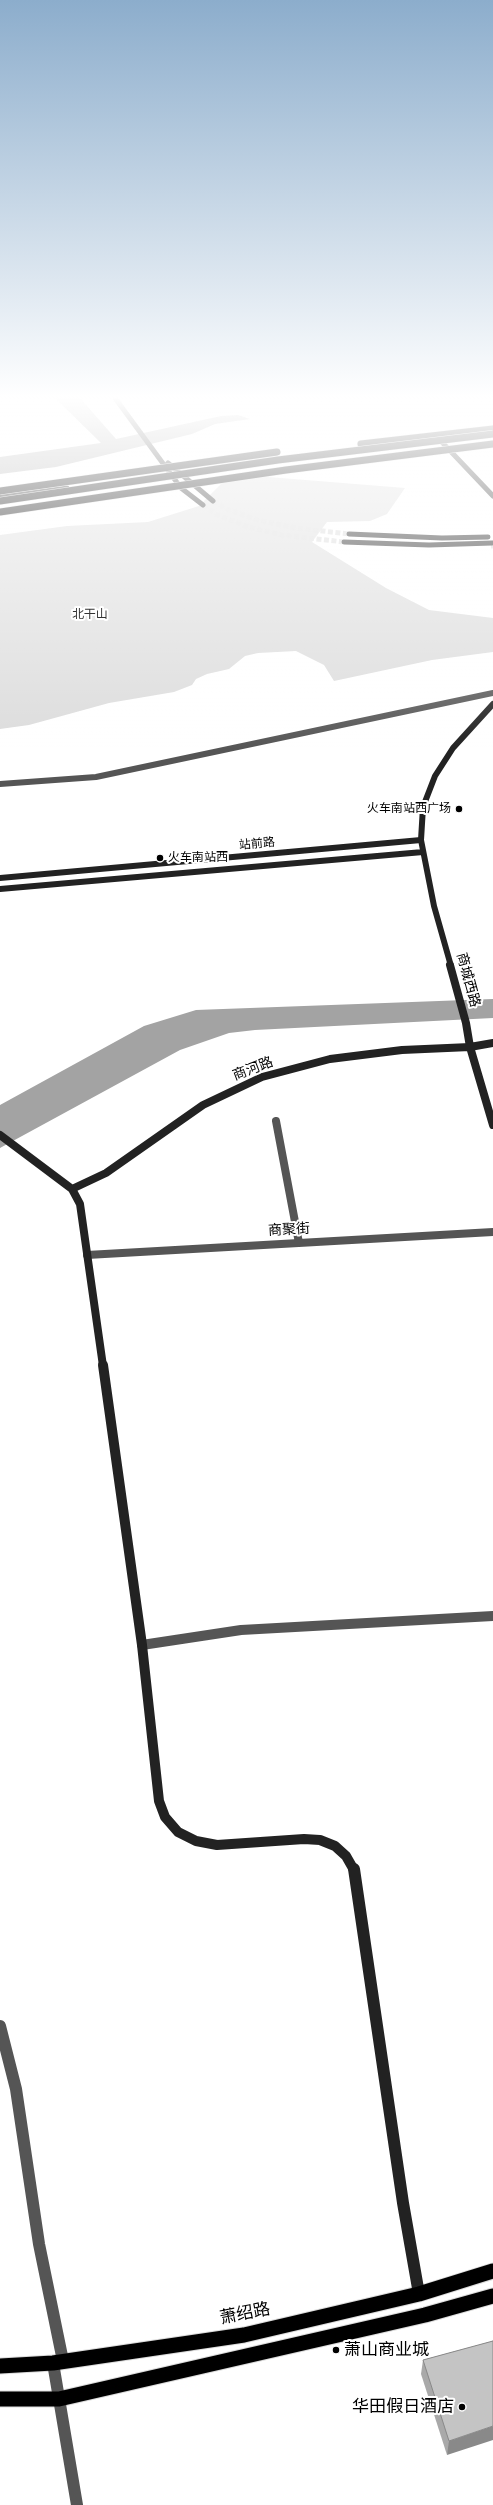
<!DOCTYPE html>
<html>
<head>
<meta charset="utf-8">
<style>
  body { margin:0 }
  canvas { display:block; background:#fff }
</style>
</head>
<body>
<canvas width="493" height="2505"></canvas>
<script>
const ctx = document.querySelector('canvas').getContext('2d');
ctx.lineJoin = 'round';
function fillPath(path, color) { ctx.fillStyle = color; ctx.fill(path, 'evenodd'); }
const shape = rows => new Path2D(rows.map(r => 'M' + r).join(''));
function stroke(path, color, width, dash) { ctx.strokeStyle = color; ctx.lineWidth = width; ctx.lineCap = dash ? 'butt' : 'round'; ctx.setLineDash(dash || []); ctx.stroke(path); }
function write(font, color, halo, rows, align = 'center') {
  ctx.font = font + ' Karla,"Noto Sans SC",sans-serif'; ctx.lineWidth = 4; ctx.setLineDash([]); ctx.textBaseline = 'middle'; ctx.strokeStyle = halo; ctx.fillStyle = color; for (const [text, x, y, turn = 0] of rows) {
    ctx.save(); ctx.translate(x, y); ctx.rotate((+turn || 0) * Math.PI / 180); ctx.textAlign = isNaN(turn) ? turn : align; if (halo) ctx.strokeText(text, 0, 0); ctx.fillText(text, 0, 0); ctx.restore();
  }
}
fillPath(shape([
  [231,474,405,488,387,514,370,521,327,522,312,542,386,588,429,610,493,618,493,652,432,660,334,681,324,665,296,651,258,653,245,656,229,669,207,674,196,679,192,685,174,692,109,703,29,725,0,729,0,535,67,526,148,522,199,506]
]), '#dcdcdc');
fillPath(shape([
  [55,398,80,398,116,439,221,416,238,415,250,419,215,424,192,434,56,467,0,474,0,457,101,443],
  [493,999,493,1018,255,1030,229,1033,180,1050,0,1148,0,1105,144,1026,196,1010]
]), '#a3a3a3');
stroke(shape([
  [213,501,229,510,261,521,296,528,349,534],
  [203,505,216,514,248,527,282,535,344,542],
  [491,546,493,546]
]), '#d9d9d9', 5, [5, 2.5]);
const primary = shape([
  [0,2366,53,2363,244,2335,419,2294,493,2271],
  [0,2399,59,2399,425,2315,493,2296]
]);
const highway = shape([
  [361,444,493,429]
]);
stroke(primary, '#dbdbdb', 17);
stroke(highway, '#dbdbdb', 8);
stroke(shape([
  [0,784,96,777,493,693]
]), '#555', 6);
stroke(shape([
  [276,1121,299,1243],
  [87,1255,493,1232]
]), '#555', 8);
stroke(shape([
  [142,1645,241,1630,493,1616]
]), '#555', 10);
stroke(shape([
  [0,2026,16,2089,39,2244,63,2361],
  [53,2363,77,2505]
]), '#555', 12);
stroke(shape([
  [115,398,181,488,203,505],
  [435,439,438,438,493,496],
  [168,463,213,501],
  [0,497,67,488],
  [349,534,442,538,488,537],
  [344,542,429,545,492,543]
]), '#222', 5);
stroke(shape([
  [0,878,421,840],
  [0,889,423,852],
  [451,966,434,906,421,840,423,807,435,776,453,748,493,704]
]), '#222', 6);
stroke(shape([
  [450,965,466,1023,470,1047,493,1125],
  [0,1135,72,1189,80,1204,103,1366],
  [72,1189,106,1173,203,1105,262,1077,330,1059,402,1050,470,1047,493,1043]
]), '#222', 8);
stroke(shape([
  [103,1365,142,1645,159,1801,165,1817,178,1832,196,1841,217,1845,304,1839,320,1840,335,1846,346,1856,354,1870]
]), '#222', 10);
stroke(shape([
  [354,1869,403,2203,419,2294]
]), '#222', 12);
stroke(primary, '#000', 15);
stroke(highway, '#000', 7);
const highwayBridge = shape([
  [0,491,277,452],
  [0,501,278,460,493,434],
  [0,512,286,470,493,444]
]);
stroke(highwayBridge, '#dbdbdb', 8, []);
stroke(highwayBridge, '#000', 7);
fillPath(shape([
  [493,2341,447,2455,421,2374,423,2360]
]), '#a9a9a9');
fillPath(shape([
  [493,2426,493,2440,447,2455,449,2441]
]), '#898989');
const building = shape([
  [493,2341,493,2426,449,2441,423,2360,493,2341]
]);
fillPath(building, '#c4c4c4');
stroke(building, '#898989', 1);
const sky = ctx.createLinearGradient(0, 0, 0, 749);
sky.addColorStop(0, '#8cadcc');
sky.addColorStop(0.53, '#fff');
sky.addColorStop(1, '#ffffff00');
ctx.fillStyle = sky;
ctx.fillRect(0, 0, 493, 749);
for (const [x, y, r, color] of [
  [459,809,4,"#000"],
  [160,858,4,"#000"],
  [336,2350,4,"#000"],
  [462,2407,4,"#000"]
]) { const dot = new Path2D(); dot.arc(x, y, r, 0, 2 * Math.PI); ctx.fillStyle = color; ctx.fill(dot); stroke(dot, '#fff', 1.5); }
write('12px', '#333', '#fff', [
  ["北干山",90,615]
]);
write('12px', '#000', '#fff', [
  ["火车南站西广场",451,809],
  ["火车南站西",168,858,"left"]
], 'right');
write('12px', '#000', '#fff', [
  ["站前路",257,844,-5]
]);
write('14px', '#000', '#fff', [
  ["商城西路",468,980,75],
  ["商河路",253,1069,-21],
  ["商聚街",289,1230,-3]
]);
write('17px', '#000', '#fff', [
  ["萧绍路",245,2314,-11]
]);
write('17px', '#000', '#fff', [
  ["萧山商业城",344,2350],
  ["华田假日酒店",454,2407,"right"]
], 'left');
</script>
</body>
</html>
